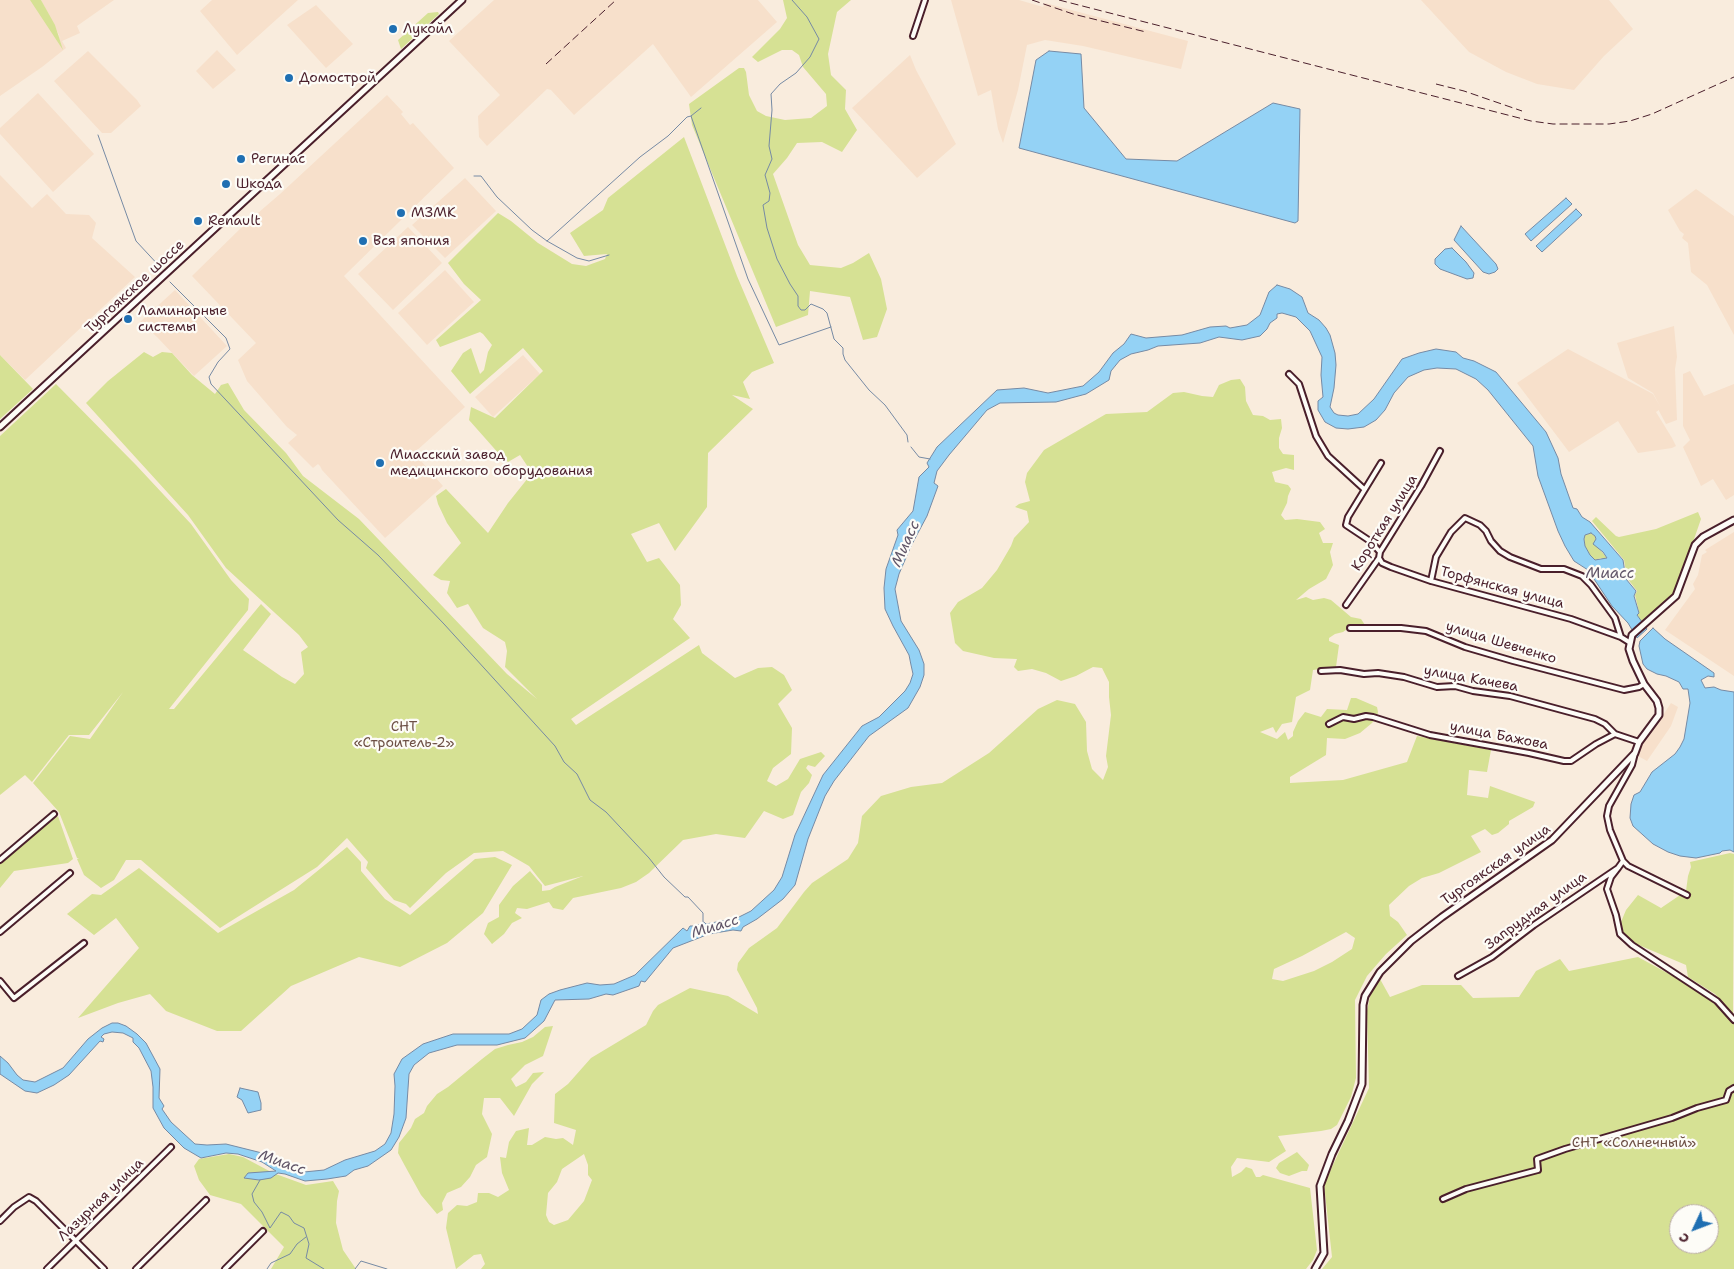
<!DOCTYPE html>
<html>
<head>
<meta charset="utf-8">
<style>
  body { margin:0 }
  #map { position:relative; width:1734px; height:1269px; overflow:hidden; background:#f9ecdd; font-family:"Shantell Sans",sans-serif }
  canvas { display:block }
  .north { position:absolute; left:1669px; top:1204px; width:50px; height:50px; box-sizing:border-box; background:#fdfcf7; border:1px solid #b5a4a5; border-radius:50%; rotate:227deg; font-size:14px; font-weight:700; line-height:20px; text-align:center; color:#4a1f2b }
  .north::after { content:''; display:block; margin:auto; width:18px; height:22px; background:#1f6fb2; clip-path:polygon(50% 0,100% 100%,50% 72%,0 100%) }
</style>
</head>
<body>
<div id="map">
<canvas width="1734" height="1269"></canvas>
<div class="north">С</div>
</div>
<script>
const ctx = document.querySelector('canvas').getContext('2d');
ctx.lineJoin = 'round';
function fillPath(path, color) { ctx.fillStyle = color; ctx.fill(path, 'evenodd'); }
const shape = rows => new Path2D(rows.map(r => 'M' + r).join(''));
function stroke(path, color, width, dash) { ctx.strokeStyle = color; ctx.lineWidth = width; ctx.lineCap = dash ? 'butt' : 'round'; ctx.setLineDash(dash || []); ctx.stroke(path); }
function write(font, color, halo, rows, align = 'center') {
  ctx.font = font + ' "Shantell Sans",sans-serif'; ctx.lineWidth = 4.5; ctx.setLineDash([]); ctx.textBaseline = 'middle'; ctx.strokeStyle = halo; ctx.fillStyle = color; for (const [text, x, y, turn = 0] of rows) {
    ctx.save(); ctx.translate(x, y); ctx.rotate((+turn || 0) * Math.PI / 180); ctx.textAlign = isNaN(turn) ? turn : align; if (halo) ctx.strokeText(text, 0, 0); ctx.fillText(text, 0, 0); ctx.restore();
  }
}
fillPath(shape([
  [0,0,36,0,61,39,41,0,114,0,77,26,80,33,62,41,66,48,42,67,0,96],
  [212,0,298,0,237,55,200,11],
  [494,0,758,0,777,22,691,97,653,44,574,115,551,90,547,89,487,146,479,137,478,116,500,95,449,41],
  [951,0,1019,0,1043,7,1045,3,1188,41,1181,69,1083,46,1045,40,1027,45,1018,90,1003,143,998,129,991,90,978,96],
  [1421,0,1609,0,1633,29,1604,56,1574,90,1537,84,1506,72,1469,52],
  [316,5,353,44,326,68,287,25],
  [217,50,236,70,213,89,196,71],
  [88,51,137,100,141,106,111,133,102,133,54,81],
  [910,55,916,70,956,144,917,178,852,108],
  [38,93,94,154,53,192,0,134,0,128],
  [387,95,403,112,401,114,410,125,413,123,454,168,344,276,465,407,414,453,443,486,385,538,322,470,320,466,318,464,313,468,288,443,297,435,287,427,247,381,238,360,256,343,192,276,244,225,280,194],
  [0,175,32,208,47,194,66,214,89,215,96,223,92,238,135,277,25,380,0,355],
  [465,178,496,211,445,258,412,225],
  [1696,189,1734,216,1734,335,1707,285,1691,272,1688,243,1682,238,1684,234,1680,231,1668,210],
  [408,227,442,263,393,310,358,274],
  [445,270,474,302,427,345,398,313],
  [175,290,227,346,194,376,157,337,140,322],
  [1674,326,1677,357,1675,369,1677,420,1666,424,1659,411,1659,410,1656,412,1672,438,1676,446,1672,448,1638,453,1618,421,1569,452,1517,383,1568,349,1653,394,1661,408,1653,393,1628,378,1617,343],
  [523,355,540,374,493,417,475,397],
  [1690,371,1704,396,1734,384,1734,495,1726,500,1713,479,1701,486,1683,447,1690,440,1683,426,1683,374],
  [1734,532,1734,676,1665,630,1695,589,1693,584,1698,575,1702,555,1707,552,1705,550],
  [1671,703,1678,707,1671,726,1647,761,1638,756,1640,743,1659,721]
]), '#f7e0cb');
fillPath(shape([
  [30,0,41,0,55,25,63,50],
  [783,0,851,0,837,12,828,54,831,75,846,90,845,109,857,130,842,152,822,142,797,143,787,158,773,174,798,245,810,265,841,268,853,263,869,253,881,279,887,309,877,337,863,340,850,297,810,291,808,315,776,327,692,125,689,104,739,68,744,68,746,72,749,95,757,111,766,116,785,120,811,118,827,106,826,94,803,67,799,55,792,50,782,50,758,62,752,57,780,29,787,18],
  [438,12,439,14,401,49,398,40,428,13],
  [684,137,737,276,774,363,752,372,743,382,750,399,732,395,753,409,708,453,707,507,675,551,659,523,631,534,647,562,659,558,680,585,681,605,673,619,690,638,571,719,576,725,699,645,702,653,735,678,758,668,772,667,784,675,792,690,778,704,792,728,791,754,773,768,767,781,776,786,788,779,800,759,821,752,825,756,815,767,808,765,806,768,812,775,809,783,801,792,793,815,783,819,764,811,745,838,716,834,683,840,649,873,636,882,621,888,573,898,563,910,553,908,549,902,527,909,517,908,515,913,522,918,512,923,504,934,492,944,484,934,488,923,499,917,499,905,513,886,530,871,542,885,542,891,550,890,555,887,583,876,545,886,529,866,503,851,474,853,446,873,410,908,406,904,394,900,366,868,368,862,347,838,317,867,220,928,141,860,126,860,114,880,101,888,84,875,77,859,79,858,77,858,59,812,33,783,70,736,90,739,123,692,89,735,69,735,32,782,25,775,0,795,0,436,56,384,136,465,191,524,231,580,249,599,248,610,169,709,174,709,261,604,271,614,243,650,282,677,295,684,304,674,301,652,308,647,299,635,226,568,188,515,86,403,108,381,144,352,153,357,162,352,172,353,192,375,215,394,221,385,228,383,244,410,286,453,303,476,359,519,507,674,537,699,505,667,507,651,505,642,483,628,468,604,457,608,447,593,450,581,441,580,433,575,461,543,447,523,438,504,436,496,446,489,488,533,508,503,532,473,520,455,508,462,500,455,469,420,471,407,495,418,543,371,523,348,470,394,451,371,463,353,471,348,480,374,484,370,488,352,492,345,483,334,480,332,440,347,436,340,481,300,464,284,448,263,498,213,511,221,538,243,572,264,586,266,605,259,607,254,584,256,570,233,603,210,608,198],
  [0,355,33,389,0,419],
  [1240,379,1245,387,1246,401,1253,415,1263,416,1270,420,1281,419,1282,428,1279,438,1279,448,1283,454,1294,455,1294,470,1286,468,1272,472,1275,482,1288,485,1291,489,1288,496,1287,503,1281,515,1285,520,1297,519,1320,522,1325,529,1319,533,1323,543,1333,543,1330,552,1333,565,1326,579,1309,589,1296,600,1306,597,1313,600,1324,598,1331,600,1351,617,1361,619,1365,625,1361,627,1350,627,1343,632,1335,634,1329,638,1329,641,1339,645,1336,667,1313,670,1310,690,1296,697,1292,722,1282,724,1276,733,1273,727,1260,732,1277,739,1285,732,1288,740,1293,736,1293,732,1298,721,1305,712,1321,717,1327,709,1347,710,1351,698,1356,698,1377,707,1378,712,1377,717,1372,723,1360,733,1345,739,1327,738,1326,755,1290,777,1290,783,1343,780,1407,762,1417,736,1491,750,1487,772,1469,770,1467,795,1488,798,1490,786,1535,802,1533,807,1509,821,1509,824,1498,833,1492,835,1485,829,1471,836,1481,852,1439,873,1422,878,1409,886,1389,905,1390,916,1398,922,1407,935,1386,954,1367,976,1355,1000,1356,1078,1351,1097,1337,1125,1331,1129,1321,1131,1278,1136,1286,1151,1269,1162,1237,1158,1231,1167,1232,1177,1241,1172,1246,1167,1252,1169,1256,1177,1260,1177,1263,1175,1310,1188,1317,1250,1313,1260,1306,1269,481,1269,485,1264,481,1254,474,1255,456,1269,446,1228,448,1213,457,1205,467,1206,477,1202,478,1193,489,1193,498,1197,509,1190,502,1173,500,1157,506,1158,509,1142,516,1131,529,1128,527,1145,532,1145,545,1137,556,1139,563,1138,573,1145,576,1130,554,1123,555,1094,568,1084,591,1058,646,1025,653,1011,658,1005,690,988,728,996,758,1014,757,1008,737,970,738,963,749,948,777,928,804,892,812,883,848,859,858,843,862,816,881,796,911,787,942,783,989,753,1038,709,1057,700,1075,704,1086,722,1087,751,1092,769,1103,780,1108,767,1106,756,1111,715,1109,697,1109,682,1102,668,1093,667,1076,676,1061,681,1046,673,1032,669,1018,671,1014,667,1017,659,994,658,963,651,955,643,950,613,958,602,982,588,997,570,1011,546,1014,538,1029,522,1027,511,1015,507,1019,504,1030,501,1025,482,1027,473,1044,450,1106,414,1147,412,1173,393,1184,392,1202,396,1213,397,1219,385,1231,380],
  [1346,932,1355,938,1352,949,1332,962,1314,971,1283,981,1272,979,1274,969,1302,956],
  [584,1154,588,1165,588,1175,592,1180,584,1201,568,1220,554,1225,549,1222,546,1215,548,1193,557,1182,562,1169],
  [1698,512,1701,519,1675,594,1641,623,1637,614,1639,612,1635,595,1637,591,1627,578,1624,560,1592,521,1596,517,1616,536,1619,537,1656,529],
  [1591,533,1595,536,1597,546,1607,558,1603,560,1601,558,1595,560,1590,555,1585,546,1584,539,1585,535],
  [58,816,73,859,68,863,14,871,0,888,0,861,1,859],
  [347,847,361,862,361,871,385,899,410,915,475,859,495,857,512,865,483,913,447,943,400,967,359,957,291,986,241,1031,217,1031,166,1011,150,994,118,1003,78,1018,139,948,116,918,94,935,67,914,92,894,101,895,139,868,218,933,294,890],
  [1730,853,1734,854,1733,1014,1715,994,1688,977,1686,965,1634,943,1623,932,1621,922,1626,910,1638,895,1661,908,1686,891,1688,876,1691,867,1690,862],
  [1638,957,1695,988,1729,1016,1734,1024,1734,1269,1322,1269,1332,1257,1324,1184,1369,1088,1367,1011,1371,992,1380,979,1390,997,1422,985,1461,985,1473,998,1519,997,1536,971,1560,959,1569,971],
  [1679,1214,1709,1214,1709,1244,1679,1244],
  [553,1026,543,1056,525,1065,511,1079,516,1087,526,1082,533,1073,544,1072,532,1084,514,1116,500,1098,484,1098,482,1114,492,1134,487,1157,476,1165,470,1177,461,1187,447,1193,442,1203,443,1210,437,1214,421,1195,405,1166,398,1153,399,1143,411,1128,415,1119,424,1113,427,1106,437,1094,448,1087,482,1059,495,1049,508,1045,522,1042,533,1037,545,1027],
  [1297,1152,1309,1165,1307,1171,1302,1171,1289,1176,1280,1173,1276,1168,1279,1163],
  [229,1154,243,1157,273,1173,306,1185,333,1181,339,1191,337,1201,336,1223,343,1250,356,1269,271,1269,284,1247,241,1204,210,1195,199,1180,194,1166,199,1159]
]), '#d6e194');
const water = shape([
  [1049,51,1081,54,1084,108,1126,159,1177,161,1273,103,1300,109,1298,221,1295,223,1019,148,1036,60,1049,51],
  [1566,198,1572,204,1531,241,1525,234,1566,198],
  [1576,209,1582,215,1542,252,1536,246,1576,209],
  [1461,226,1496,264,1498,269,1495,272,1489,274,1483,272,1454,240,1461,226],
  [1452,248,1466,262,1474,273,1473,278,1467,279,1440,269,1435,264,1435,259,1445,249,1452,248],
  [1277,285,1290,289,1302,297,1308,313,1319,320,1326,328,1330,335,1335,353,1336,365,1334,388,1330,407,1334,413,1338,415,1348,416,1358,414,1374,399,1402,359,1419,353,1436,349,1456,352,1463,358,1474,361,1496,372,1546,432,1558,458,1561,474,1573,508,1577,509,1582,517,1590,522,1623,560,1626,579,1636,591,1634,596,1639,613,1637,615,1647,629,1637,638,1628,623,1612,606,1588,570,1574,561,1565,546,1558,531,1538,476,1533,446,1488,390,1476,379,1456,369,1437,368,1424,370,1408,377,1394,393,1385,410,1376,420,1364,427,1348,429,1336,428,1325,422,1318,410,1318,401,1323,397,1321,375,1322,357,1310,331,1296,317,1282,313,1277,314,1277,318,1270,323,1267,329,1260,336,1242,340,1219,337,1200,343,1158,346,1148,350,1131,354,1120,360,1111,371,1109,380,1086,394,1056,402,1000,403,987,410,949,455,937,471,934,483,938,486,927,516,911,546,899,574,895,589,901,621,919,650,924,664,924,675,920,687,908,708,869,736,834,781,825,796,808,839,795,885,783,899,757,919,743,927,741,931,733,930,709,934,673,948,645,982,641,981,639,986,613,995,606,994,589,999,555,1000,544,1021,525,1038,497,1045,457,1045,429,1053,414,1065,409,1074,406,1118,399,1137,391,1150,368,1166,354,1170,346,1176,327,1179,305,1181,285,1174,278,1173,271,1178,259,1180,244,1178,248,1173,276,1171,262,1162,238,1154,226,1153,201,1158,184,1148,164,1128,153,1108,153,1087,151,1071,139,1048,133,1042,133,1038,123,1033,112,1032,104,1034,101,1037,104,1039,103,1042,100,1041,69,1075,54,1085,37,1093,25,1091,0,1074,0,1056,8,1063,17,1075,23,1080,35,1082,63,1068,88,1039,102,1028,112,1023,118,1023,126,1026,137,1034,146,1043,160,1069,159,1098,164,1106,162,1109,171,1122,195,1144,207,1145,226,1144,266,1154,294,1169,304,1172,324,1170,345,1160,375,1151,385,1144,391,1133,394,1114,395,1086,394,1074,402,1059,423,1044,453,1034,509,1034,522,1029,537,1015,541,1000,549,994,560,990,587,983,600,985,614,984,635,975,683,928,687,931,690,926,696,926,704,922,706,924,737,918,751,911,774,890,782,877,795,835,823,775,862,726,879,717,905,691,910,683,913,674,911,665,909,655,893,626,885,609,884,588,886,569,898,535,897,530,913,511,919,477,929,467,927,463,937,447,997,390,1024,388,1048,393,1083,386,1099,372,1113,353,1124,344,1131,334,1146,338,1182,335,1210,327,1226,326,1230,328,1247,325,1260,315,1269,292,1277,285],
  [1591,533,1595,536,1596,539,1593,544,1603,552,1607,558,1595,560,1590,555,1585,546,1584,539,1585,535,1591,533],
  [1653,628,1665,639,1714,673,1714,677,1708,676,1701,680,1705,688,1714,687,1721,690,1734,692,1734,852,1730,850,1722,851,1720,853,1696,858,1680,856,1668,852,1653,844,1633,826,1630,818,1631,804,1634,795,1640,792,1652,772,1675,754,1680,747,1684,739,1690,703,1688,689,1683,689,1679,682,1666,676,1657,674,1647,669,1643,664,1639,646,1640,641,1653,628],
  [240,1088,258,1092,261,1103,261,1110,248,1113,242,1100,237,1097,240,1088]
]);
fillPath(water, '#94d2f5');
stroke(water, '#768aa4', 1);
stroke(shape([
  [792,0,807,17,819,39,810,57,796,73,780,84,771,94,772,110,769,146,772,159,765,175,770,193,769,201,763,205,767,228,777,259,790,284,798,296,798,306,801,310,805,310,811,304,823,309,827,313,834,339,843,348,843,354,845,360,869,390,885,405,907,435,908,442],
  [701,108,691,116,748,279,779,345,831,327],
  [98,135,136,241,162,269],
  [474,176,481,176,497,197,532,230,547,241,577,258,589,261,609,255],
  [547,241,640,157,668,136,687,117,691,116],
  [170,282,226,338,230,349,218,362,209,377,211,384,338,520,378,555,444,624,555,746,564,762,577,774,590,800,606,812,649,858,664,877,685,897,688,897,703,913,703,923],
  [911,447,919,457,930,459],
  [260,1180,252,1194,254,1202,262,1212,270,1228,281,1212,289,1216,294,1223,304,1228,309,1244,306,1258,324,1269],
  [267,1269,271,1263,290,1254,297,1244,306,1237],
  [355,1269,361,1261,387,1269]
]), '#768aa4', 1);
const minor = shape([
  [913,36,925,0],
  [1289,374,1299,384,1316,436,1328,456,1364,489],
  [1380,552,1370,541,1346,525,1348,517,1381,463],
  [1379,558,1382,563,1391,567,1431,581,1571,619,1621,637],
  [1431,581,1436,557,1451,532,1465,518,1480,525,1486,531,1491,541,1500,551,1510,557,1541,569,1564,569,1582,576,1591,585,1615,618,1621,637,1629,642],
  [1346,605,1379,558,1380,552,1421,486,1440,451],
  [1350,628,1401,628,1426,631,1465,647,1513,661,1624,690,1639,687,1644,684],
  [1321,671,1340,670,1364,674,1378,673,1404,677,1437,687,1455,686,1473,691,1510,696,1595,719,1605,724,1615,734,1639,742],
  [1329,724,1343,717,1354,719,1366,716,1373,717,1430,735,1529,753,1564,761,1571,761,1596,744,1615,734],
  [1635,753,1632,765,1609,806,1607,816,1610,830,1623,861,1628,866,1687,895],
  [0,860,54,814],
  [1618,868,1611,877,1607,889,1616,915,1620,934,1632,945,1717,1001,1734,1020],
  [0,932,70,873],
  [1458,976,1492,957,1534,925,1618,868,1623,861],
  [0,981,14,998,84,943],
  [1443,1199,1466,1189,1538,1170,1537,1159,1565,1149,1672,1118,1697,1108,1726,1100,1729,1091,1734,1088],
  [0,1221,14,1207,29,1197,36,1201,104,1269],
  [47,1269,171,1147],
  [136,1269,206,1200],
  [225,1269,263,1231]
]);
const major = shape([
  [0,427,462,0],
  [1315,1269,1324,1253,1320,1186,1332,1154,1348,1121,1362,1084,1363,1005,1365,996,1380,972,1411,941,1442,917,1552,840,1635,753,1639,742,1659,715,1659,708,1657,701,1644,684,1633,661,1629,649,1632,635,1676,596,1695,545,1703,537,1734,520]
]);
stroke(minor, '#4a1f2b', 8);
stroke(major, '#4a1f2b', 9);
stroke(minor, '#fdfcf7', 4);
stroke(major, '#fdfcf7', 5);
stroke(shape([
  [1032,0,1073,14,1146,32],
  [1059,0,1531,121,1553,124,1609,124,1630,121,1652,114,1734,77],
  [546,64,616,0],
  [1436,84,1464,91,1522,111]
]), '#4a1f2b', 1, [8, 4]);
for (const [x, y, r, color] of [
  [393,29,5,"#1f6fb2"],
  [289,78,5,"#1f6fb2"],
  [241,159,5,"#1f6fb2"],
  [226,184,5,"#1f6fb2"],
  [401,213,5,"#1f6fb2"],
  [198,221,5,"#1f6fb2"],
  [363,241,5,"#1f6fb2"],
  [128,319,5,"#1f6fb2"],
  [380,463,5,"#1f6fb2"]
]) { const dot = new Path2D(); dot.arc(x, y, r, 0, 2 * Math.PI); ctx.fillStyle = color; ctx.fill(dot); stroke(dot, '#fdfcf7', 2); }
write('14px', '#4a1f2b', '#fdfcf7', [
  ["Лукойл",403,29],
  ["Домострой",299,78],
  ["Регинас",251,159],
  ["Шкода",236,184],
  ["МЗМК",411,213],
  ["Renault",208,221],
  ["Вся япония",373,241],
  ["Ламинарные",138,311],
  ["системы",138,327],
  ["Миасский завод",390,455],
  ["медицинского оборудования",390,471]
], 'left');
write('14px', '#4a1f2b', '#fdfcf7', [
  ["Тургоякское шоссе",135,287,-43],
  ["Короткая улица",1385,523,-58],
  ["Торфянская улица",1502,588,15],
  ["улица Шевченко",1501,643,17],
  ["улица Качева",1471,679,10],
  ["улица Бажова",1499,736,11],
  ["Тургоякская улица",1496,865,-35],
  ["Запрудная улица",1536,911,-36],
  ["Лазурная улица",101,1200,-44]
]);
write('14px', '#6d5045', '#fdfcf7', [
  ["СНТ",404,727],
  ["«Строитель-2»",404,743],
  ["СНТ «Солнечный»",1634,1143]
]);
write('italic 15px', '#605568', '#fdfcf7', [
  ["Миасс",906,544,-66],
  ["Миасс",1610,574],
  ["Миасс",715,927,-17],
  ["Миасс",282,1163,19]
]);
</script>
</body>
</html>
